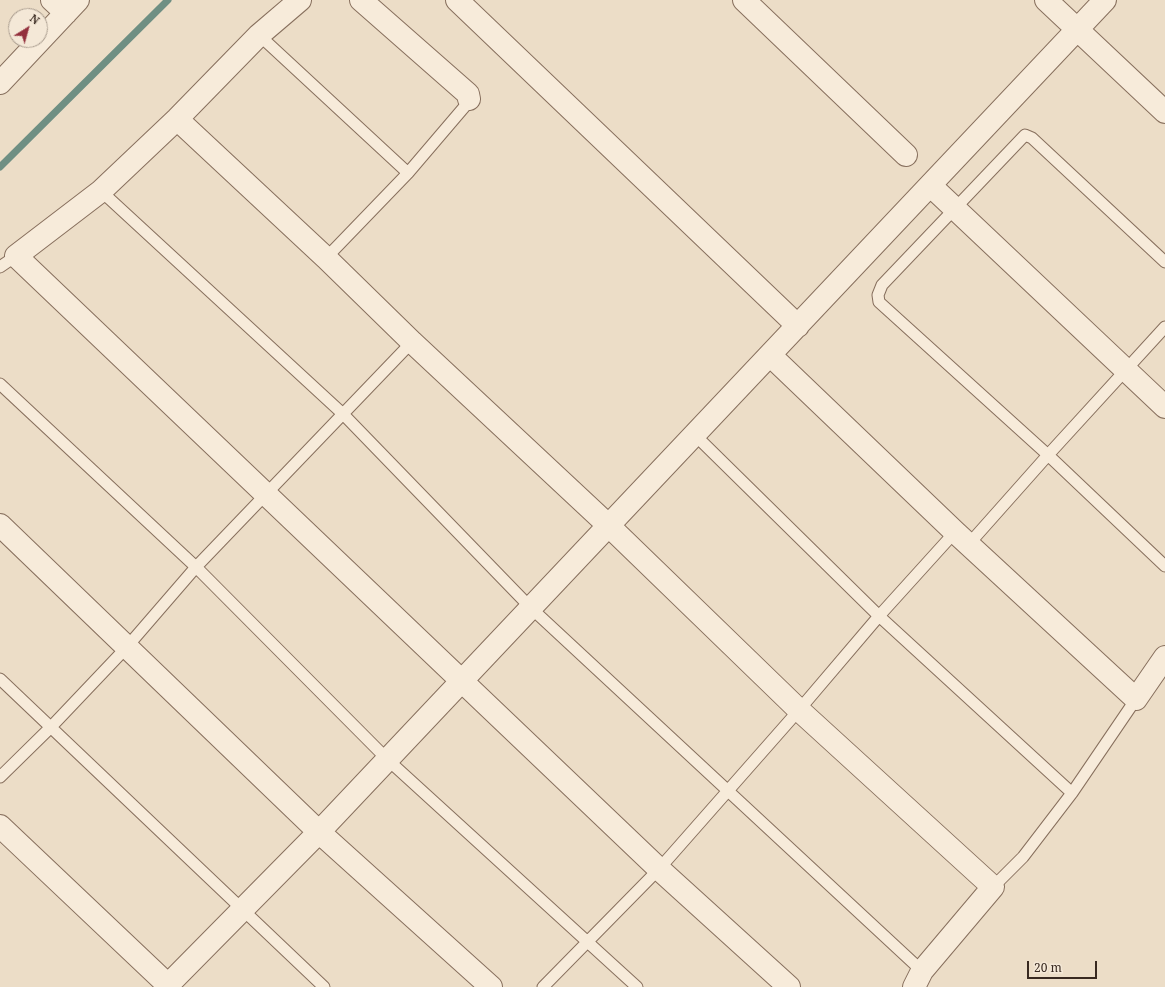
<!DOCTYPE html>
<html>
<head>
<meta charset="utf-8">
<style>
  body { margin:0 }
  #map { position:relative; width:1165px; height:987px; overflow:hidden; background:#ecddc7; font-family:"Noto Serif",serif }
  canvas { display:block }
  .north { position:absolute; left:8px; top:8px; width:40px; height:40px; box-sizing:border-box; background:#f4e8d7; border:1px solid #a99c8e; border-radius:50%; rotate:37deg; font-size:11px; font-weight:700; line-height:16px; text-align:center; color:#382920 }
  .north::after { content:''; display:block; margin:auto; width:14px; height:18px; background:#93303d; clip-path:polygon(50% 0,100% 100%,50% 72%,0 100%) }
  .scale { position:absolute; left:1027px; top:961px; width:70px; height:18px; box-sizing:border-box; border:2px solid #382920; border-top:0; padding-left:5px; font-size:12px; line-height:14px; white-space:nowrap; color:#382920; -webkit-text-stroke:3px #f4e8d7; paint-order:stroke }
</style>
</head>
<body>
<div id="map">
<canvas width="1165" height="987"></canvas>
<div class="north">N</div>
<div class="scale">20 m</div>
</div>
<script>
const ctx = document.querySelector('canvas').getContext('2d');
ctx.lineJoin = 'round';
const shape = rows => new Path2D(rows.map(r => 'M' + r).join(''));
function stroke(path, color, width, dash) { ctx.strokeStyle = color; ctx.lineWidth = width; ctx.lineCap = dash ? 'butt' : 'round'; ctx.setLineDash(dash || []); ctx.stroke(path); }
stroke(shape([
  [0,167,168,0]
]), '#6f8f83', 7);
const lane = shape([
  [259,35,408,173],
  [101,191,343,414,531,608,922,971],
  [326,258,408,173,466,105,469,99],
  [1165,262,1032,138,1025,135,882,285,878,295,879,302,1048,455,1165,566],
  [0,267,16,256],
  [0,384,196,567,388,760,637,987],
  [695,435,879,616,1072,793],
  [968,545,1048,455,1165,327],
  [0,679,324,987],
  [0,777,51,727,126,648,196,567,412,342],
  [993,887,1023,857,1072,793,1136,699],
  [543,987,659,869,799,710,879,616,955,532]
]);
const street = shape([
  [52,0,66,13],
  [300,0,259,35,177,119,101,191,16,256,659,869,789,987],
  [361,0,468,94,469,99],
  [457,0,798,326],
  [744,0,906,155],
  [1046,0,1165,112],
  [0,83,78,0],
  [177,119,326,258,412,342,609,526,799,710,993,887,922,971,914,987],
  [931,186,1165,407],
  [770,355,955,532,1136,699,1165,657],
  [0,525,319,832,491,987],
  [0,826,170,987],
  [166,987,319,832,1105,0]
]);
stroke(lane, '#876f5d', 13);
stroke(street, '#876f5d', 24);
stroke(lane, '#f7ebda', 11);
stroke(street, '#f7ebda', 22);
</script>
</body>
</html>
